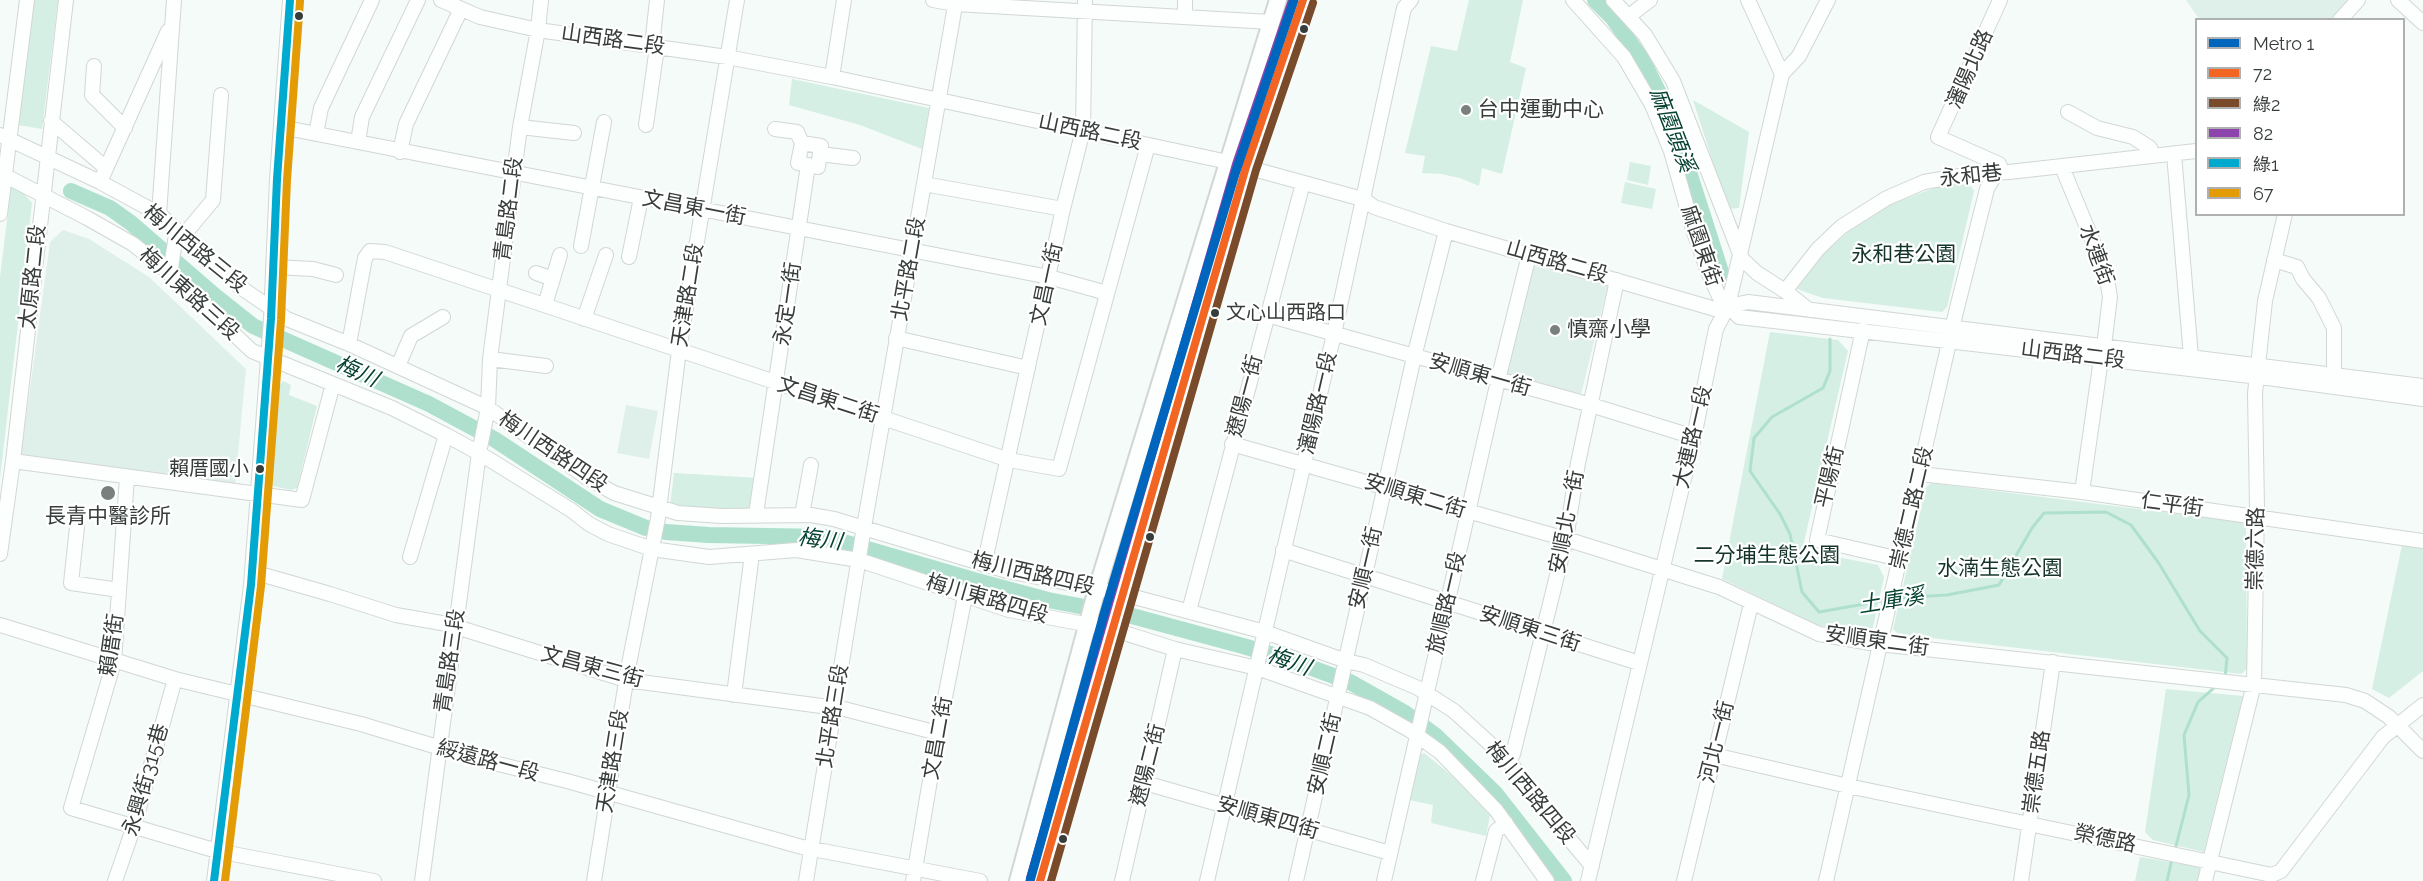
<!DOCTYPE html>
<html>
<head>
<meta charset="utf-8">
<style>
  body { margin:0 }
  #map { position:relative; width:2423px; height:881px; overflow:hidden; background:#f4fbf8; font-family:Raleway,"Noto Sans TC",sans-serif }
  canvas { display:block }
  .legend { position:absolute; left:2195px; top:18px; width:210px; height:198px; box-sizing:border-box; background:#fff; border:2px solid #afb1b1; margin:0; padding:8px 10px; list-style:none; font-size:18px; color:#373d3b }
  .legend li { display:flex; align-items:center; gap:12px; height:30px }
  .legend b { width:30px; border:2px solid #afb1b1 }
</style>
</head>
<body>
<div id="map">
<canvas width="2423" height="881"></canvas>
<ul class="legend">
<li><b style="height:8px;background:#0065bd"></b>Metro 1</li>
<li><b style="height:8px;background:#f26522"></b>72</li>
<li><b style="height:8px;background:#7a4b2a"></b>綠2</li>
<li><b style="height:8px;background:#8e44ad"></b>82</li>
<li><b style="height:8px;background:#00a9ce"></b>綠1</li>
<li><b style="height:8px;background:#e49c06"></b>67</li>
</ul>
</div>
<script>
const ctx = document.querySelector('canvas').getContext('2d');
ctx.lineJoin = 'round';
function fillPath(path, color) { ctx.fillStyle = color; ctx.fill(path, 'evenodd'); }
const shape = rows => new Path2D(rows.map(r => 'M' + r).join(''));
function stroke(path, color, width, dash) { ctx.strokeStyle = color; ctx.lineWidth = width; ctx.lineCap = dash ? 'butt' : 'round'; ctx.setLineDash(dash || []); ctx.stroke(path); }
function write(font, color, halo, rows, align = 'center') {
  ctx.font = font + ' Raleway,"Noto Sans TC",sans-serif'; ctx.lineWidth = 4.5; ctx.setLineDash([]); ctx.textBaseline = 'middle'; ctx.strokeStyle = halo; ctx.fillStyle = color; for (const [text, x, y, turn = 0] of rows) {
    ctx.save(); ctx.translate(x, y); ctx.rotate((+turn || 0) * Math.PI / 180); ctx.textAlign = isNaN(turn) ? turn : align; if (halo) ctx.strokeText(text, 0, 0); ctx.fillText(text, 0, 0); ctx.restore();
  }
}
fillPath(shape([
  [2186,0,2348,0,2330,20,2199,19],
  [63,230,89,239,149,277,246,369,235,486,21,455,50,242],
  [1530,265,1608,285,1581,394,1502,374],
  [626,405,658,411,649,459,617,453]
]), '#dfefe9');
fillPath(shape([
  [34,0,58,0,42,129,18,125],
  [1469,0,1523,0,1510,62,1526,68,1502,174,1482,168,1479,186,1460,178,1441,174,1422,173,1425,156,1405,153,1431,46,1457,51],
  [792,79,929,108,922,149,860,125,789,105],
  [1693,100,1749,132,1739,208,1728,209],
  [1630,162,1651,166,1648,185,1627,180],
  [12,180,32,203,0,478,0,277],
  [1625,182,1656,189,1652,209,1621,203],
  [1969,183,1974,191,1947,307,1942,312,1823,298,1797,289,1818,259,1871,211,1945,184],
  [1770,332,1838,340,1848,351,1804,542,1811,552,1878,565,1884,577,1872,631,1857,633,1818,625,1722,579],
  [283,381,291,385,289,395,317,406,297,488,291,490,269,485,277,388],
  [674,473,759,478,754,511,670,506],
  [1931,483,2242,522,2246,525,2247,669,2241,674,1898,634,1893,629,1926,487],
  [2402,545,2423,549,2423,671,2389,698,2372,689],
  [2166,689,2243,696,2204,852,2153,840,2145,832],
  [1424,753,1451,775,1490,815,1486,836,1431,823,1433,805,1409,800,1418,756],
  [2140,857,2201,867,2198,881,2135,881]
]), '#d5efe4');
stroke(shape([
  [1830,339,1830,371,1823,388,1772,417,1754,438,1750,471,1780,514,1790,534,1802,592,1819,612,1887,600],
  [1896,598,1947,595,1999,585,2032,528,2044,513,2106,512,2131,525,2158,562,2200,631,2227,658,2225,678],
  [2175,850,2189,795,2184,735,2198,702,2215,687],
  [2167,881,2172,859]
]), '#afe0ce', 3);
stroke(shape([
  [1595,0,1612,17,1643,61,1672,119,1722,275],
  [71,191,110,208,131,223,214,295,253,326,429,404,494,439,600,509,646,528,666,532,709,535,826,537,977,581,1048,600,1132,616,1243,646,1290,660,1350,682,1405,713,1436,736,1495,793,1564,881]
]), '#afe0ce', 16);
const minor = shape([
  [441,0,480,17,538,30,727,57,832,77,1228,162,1355,197,1363,199,1374,207,1446,231,1715,309,1748,302,2423,386],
  [933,0,955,4,1271,22],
  [1573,0,1624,57,1652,105,1671,151,1693,229,1708,272,1719,296,1739,317,2268,378,2423,399],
  [1613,0,1645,35,1673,81,1742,259,1757,273,1785,291,1809,310],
  [2398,0,2423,23],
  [1629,16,1650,0],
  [1185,17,1185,0],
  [2340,20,2358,0],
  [652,46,657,0],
  [94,66,92,95,125,128],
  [1782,74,1799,56,1828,0],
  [832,77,844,0],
  [2068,112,2097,128,2133,137,2150,148,2153,155],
  [51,121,106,168],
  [646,125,657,47],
  [281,127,1049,277,1107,293],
  [520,127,574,133],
  [775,129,797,132,802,143,821,146,818,167,798,163,802,143],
  [316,134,321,108,372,0],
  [0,135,100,182,159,214,240,287,287,319,349,344,488,408,586,477,614,493,678,513,722,516,811,515,834,519,1007,571,1123,594,1265,632,1346,661,1364,665,1418,688,1454,711,1509,761,1551,817,1592,866],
  [358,142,362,117,418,0],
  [400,152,406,124,461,9],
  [820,154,853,158],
  [2174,154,2191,357],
  [2062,167,2106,273,2110,297,2104,346],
  [0,173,87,218,133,244,170,274,252,351,392,408,446,435,479,453,571,510,589,524,608,534,652,549,709,557,796,550,859,560,1009,610,1112,629,1175,649,1257,668,1370,708,1411,731,1440,752,1496,810,1547,881],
  [100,182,168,31],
  [924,184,1063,209],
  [0,214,27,0],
  [159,214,174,0],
  [183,236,213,200,221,95],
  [581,246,604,122],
  [629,257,641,198],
  [2274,260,2297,267,2303,279,2319,298,2334,328,2334,375],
  [274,267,313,269,336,275],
  [536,273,553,279],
  [170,274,176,235,178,232],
  [1785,291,1818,249,1841,227,1887,198,1924,182,1970,174,2009,172,2196,151],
  [545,305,560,255],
  [1267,315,1591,405,1694,437],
  [584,319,606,255],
  [1863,330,1817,540,1900,559],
  [896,338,1028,368],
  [349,344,365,258,370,251,385,252,1009,460,1059,469,1148,145],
  [490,359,546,366],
  [398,366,411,336,443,317],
  [1232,444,1566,539,1719,587,1819,634,1870,643,2346,695,2365,701,2389,717,2423,751],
  [13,461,302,500,333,384],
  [1920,474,2082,492,2423,541],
  [127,477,114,662,71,808,217,851,374,881],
  [2082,492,2101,359],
  [756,514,808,165],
  [802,515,811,465],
  [77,527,71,583,119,590],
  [1283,550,1639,663],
  [0,554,13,461,66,0],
  [410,557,446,435],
  [984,565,1063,209,1083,130,1085,0],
  [252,574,267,576,330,594,396,615,447,624,626,680,844,709,938,733],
  [1189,611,1303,183],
  [0,625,175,679,361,724,474,758,567,781,802,847,980,881],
  [734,695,752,554],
  [1714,755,1848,786,2272,875,2281,871,2383,737,2423,705],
  [1509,761,1513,754,1566,539,1578,463,1617,280],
  [1145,783,1390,853],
  [115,881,134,826,175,679],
  [214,881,251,585,271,319,277,179,290,0],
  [422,881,479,453,488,408,490,359,520,127,538,30,541,0],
  [594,881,628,669,658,518,679,350,737,0],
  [806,881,864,527,956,0],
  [913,881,938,733,965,596],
  [1122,881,1175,649],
  [1207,881,1334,334,1404,8,1411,0],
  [1296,881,1414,357,1446,231],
  [1384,881,1500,372,1529,255],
  [1483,881,1496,831,1506,823],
  [1588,881,1694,437,1716,329,1728,306,1782,74,1748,0],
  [1684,881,1751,604],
  [1826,881,1956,312,1987,189,2000,166,1999,164,1938,137,2000,0],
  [2021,881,2053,662],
  [2205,881,2254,684,2257,507,2255,393,2265,301,2285,214]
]);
const major = shape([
  [1018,881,1097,589,1278,0],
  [1040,881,1062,799,1246,167,1303,0]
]);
stroke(minor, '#d1d7d4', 16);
stroke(major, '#d1d7d4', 20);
stroke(minor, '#fdfefe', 14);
stroke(major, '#fdfefe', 16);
stroke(shape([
  [1040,881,1246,167,1303,0]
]), '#f26522', 8);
stroke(shape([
  [1051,881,1256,170,1313,3]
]), '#7a4b2a', 8);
stroke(shape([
  [1030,878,1236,164,1292,0]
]), '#8e44ad', 8);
stroke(shape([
  [214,881,251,585,271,319,277,179,290,0]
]), '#00a9ce', 8);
stroke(shape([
  [225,881,261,586,281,320,287,180,300,1]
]), '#e49c06', 8);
stroke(shape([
  [1030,881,1104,614,1235,174,1294,0]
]), '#0065bd', 9);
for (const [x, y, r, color] of [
  [299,16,5,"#373d3b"],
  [1304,29,5,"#373d3b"],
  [1466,110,6,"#79807d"],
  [1215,313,5,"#373d3b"],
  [1555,330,6,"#79807d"],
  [260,469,5,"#373d3b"],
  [108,493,8,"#79807d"],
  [1150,537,5,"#373d3b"],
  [1063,839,5,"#373d3b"]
]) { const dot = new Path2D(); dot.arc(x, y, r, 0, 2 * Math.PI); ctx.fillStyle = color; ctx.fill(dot); stroke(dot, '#fff', 2); }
write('20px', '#373d3b', '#fff', [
  ["文心山西路口",1226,313],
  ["賴厝國小",249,469,"right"]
], 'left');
write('21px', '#373d3b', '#fff', [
  ["山西路二段",613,40,8],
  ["瀋陽北路",1970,69,-66],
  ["山西路二段",1090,132,12],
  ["永和巷",1971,176,-6],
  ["文昌東一街",694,208,11],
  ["青島路二段",509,209,-83],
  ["麻園東街",1701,246,71],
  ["梅川西路三段",195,249,39],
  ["水連街",2096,255,70],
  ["山西路二段",1557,262,16],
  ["北平路二段",909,269,-80],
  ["太原路二段",33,277,-84],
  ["文昌一街",1047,284,-78],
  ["梅川東路三段",189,294,42],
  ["天津路二段",688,295,-81],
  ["永定一街",788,304,-82],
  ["山西路二段",2073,355,7],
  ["安順東一街",1480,375,16],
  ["遼陽一街",1245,396,-75],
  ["文昌東二街",828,400,18],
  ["瀋陽路一段",1318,403,-77],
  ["大連路一段",1693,437,-77],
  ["梅川西路四段",553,452,34],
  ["平陽街",1830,477,-77],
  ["安順東二街",1415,496,17],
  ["仁平街",2172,505,8],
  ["崇德二路二段",1912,508,-77],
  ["安順北一街",1567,522,-79],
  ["崇德六路",2256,549,-89],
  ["安順一街",1366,568,-77],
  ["梅川西路四段",1033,574,13],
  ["梅川東路四段",987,599,16],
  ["旅順路一段",1447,603,-77],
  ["安順東三街",1530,629,18],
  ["安順東二街",1877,641,8],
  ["賴厝街",112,645,-82],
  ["青島路三段",450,661,-82],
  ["文昌東三街",592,667,15],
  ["北平路三段",833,716,-81],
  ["文昌二街",938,738,-80],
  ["河北一街",1717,742,-76],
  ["安順二街",1325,754,-77],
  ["綏遠路一段",488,761,15],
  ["天津路三段",613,761,-81],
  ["遼陽二街",1148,765,-76],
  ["崇德五路",2037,772,-82],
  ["永興街315巷",146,780,-74],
  ["梅川西路四段",1530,793,50],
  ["安順東四街",1268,818,16],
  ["榮德路",2105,839,12]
]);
write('21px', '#373d3b', '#fff', [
  ["台中運動中心",1478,110],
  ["慎齋小學",1567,330],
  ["長青中醫診所",108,517,"center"]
], 'left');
write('21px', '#143429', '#fff', [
  ["永和巷公園",1904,255],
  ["二分埔生態公園",1767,556],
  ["水湳生態公園",2000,569]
]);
write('italic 22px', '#074333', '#fff', [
  ["麻園頭溪",1672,130,69],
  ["梅川",357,372,24],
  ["梅川",820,540,7],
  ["土庫溪",1891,601,-9],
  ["梅川",1289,662,19]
]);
</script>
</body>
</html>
